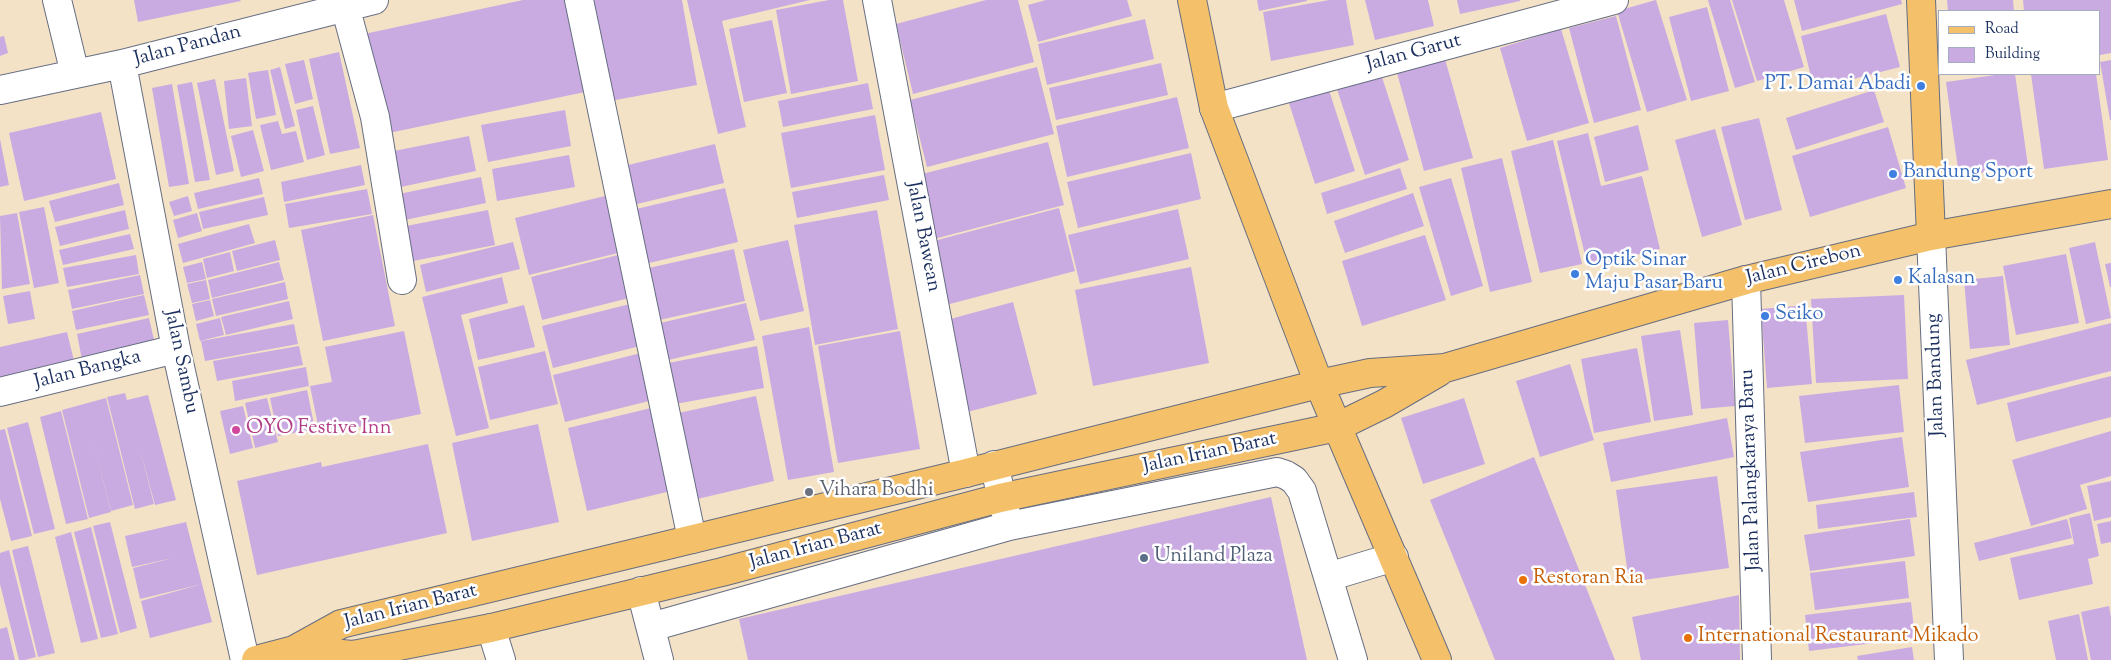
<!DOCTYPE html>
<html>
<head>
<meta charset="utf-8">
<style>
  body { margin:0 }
  #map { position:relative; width:2111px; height:660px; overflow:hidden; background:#f4e2c6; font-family:"Sorts Mill Goudy",serif }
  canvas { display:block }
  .legend { position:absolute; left:1938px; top:10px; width:162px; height:65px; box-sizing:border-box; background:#fff; border:1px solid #a4acbf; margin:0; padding:6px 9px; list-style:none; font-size:15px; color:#1b2f5e }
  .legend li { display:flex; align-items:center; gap:10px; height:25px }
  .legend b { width:25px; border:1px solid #a4acbf }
</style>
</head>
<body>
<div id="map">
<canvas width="2111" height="660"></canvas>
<ul class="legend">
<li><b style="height:6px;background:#f4c16a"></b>Road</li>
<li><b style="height:14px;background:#c9abe2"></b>Building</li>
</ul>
</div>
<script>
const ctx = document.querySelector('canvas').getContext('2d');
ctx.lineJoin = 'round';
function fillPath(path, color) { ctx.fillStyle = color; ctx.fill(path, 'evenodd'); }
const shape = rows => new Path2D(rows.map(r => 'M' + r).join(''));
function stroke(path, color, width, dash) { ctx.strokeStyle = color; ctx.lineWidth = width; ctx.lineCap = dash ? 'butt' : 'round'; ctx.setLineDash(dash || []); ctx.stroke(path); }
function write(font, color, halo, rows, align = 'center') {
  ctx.font = font + ' "Sorts Mill Goudy",serif'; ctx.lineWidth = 5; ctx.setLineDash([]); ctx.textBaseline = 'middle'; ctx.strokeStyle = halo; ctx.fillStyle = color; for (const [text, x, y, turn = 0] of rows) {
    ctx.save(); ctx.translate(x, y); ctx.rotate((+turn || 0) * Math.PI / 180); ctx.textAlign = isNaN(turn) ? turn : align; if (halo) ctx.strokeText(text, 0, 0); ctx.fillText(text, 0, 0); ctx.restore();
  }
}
fillPath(shape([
  [134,0,240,0,241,1,138,22],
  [523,0,566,0,585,92,384,134,364,34],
  [593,0,682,0,697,85,610,101],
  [687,0,810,0,722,21,746,127,718,134],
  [829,0,843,0,858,81,791,94,776,10],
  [986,0,1018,0,1034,62,913,94,896,24],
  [1046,0,1127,0,1132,16,1038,42,1028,5],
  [1257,0,1307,0,1307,1,1259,11],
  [1329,0,1346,0,1354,45,1271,61,1263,12],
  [1365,0,1428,0,1434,26,1375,40],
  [1457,0,1520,0,1520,1,1460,14],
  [1656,0,1687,100,1647,112,1617,11],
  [1708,0,1730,0,1755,82,1735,88],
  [1732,0,1784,0,1804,67,1757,81],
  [1794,0,1901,0,1902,4,1802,31],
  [1947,0,2013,0,2014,11,1948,11],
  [2023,0,2111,0,2111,53,2100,55,2100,11,2024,11],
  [1707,7,1729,91,1691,101,1669,17],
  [1886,14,1900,67,1814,89,1801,36],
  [1616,16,1641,110,1594,123,1569,28],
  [1145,19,1154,59,1047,85,1038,44],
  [772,20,787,93,744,102,729,29],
  [1561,29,1589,123,1527,141,1500,48],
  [4,36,8,53,0,56,0,37],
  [339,52,360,148,330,154,309,59],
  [1445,59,1473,158,1424,171,1397,73],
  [304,60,313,99,295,104,285,64],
  [2111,60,2111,120,2110,120,2100,62],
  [1161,63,1168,95,1056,120,1049,88],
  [280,67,295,126,285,129,270,70],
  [1037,67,1054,134,927,167,910,100],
  [268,70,276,115,256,119,248,73],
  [1380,71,1409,160,1365,175,1336,86],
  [2002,74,2015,74,2028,166,1959,176,1946,82],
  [2031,74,2096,74,2108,160,2044,169],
  [246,78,252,126,229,129,224,81],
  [215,79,234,171,216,175,197,83],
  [192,82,210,180,195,182,177,85],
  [868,83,873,109,783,127,778,101],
  [172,84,189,184,169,187,152,88],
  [1328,87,1355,171,1315,184,1288,100],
  [1874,90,1884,122,1796,150,1786,118],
  [1177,97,1189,148,1067,177,1056,126],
  [313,106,325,155,307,160,296,110],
  [565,110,571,146,488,162,481,125],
  [101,112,116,179,24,201,9,133],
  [875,115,885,170,791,188,781,133],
  [1759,118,1782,210,1745,220,1721,127],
  [278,121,282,134,296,131,304,162,271,170,260,125],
  [1638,125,1649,170,1605,182,1594,137],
  [1888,127,1906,188,1810,217,1792,156],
  [1715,129,1742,225,1702,237,1675,140],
  [253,130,264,171,241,177,231,136],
  [1588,133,1601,186,1642,176,1660,249,1588,267,1557,141],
  [469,136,476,171,396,188,389,152],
  [0,139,9,185,0,187],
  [1553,140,1582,264,1540,273,1511,151],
  [1048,142,1064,205,934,239,918,175],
  [715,144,724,183,633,205,624,166],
  [1191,153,1201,199,1078,228,1067,182],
  [569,155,575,187,497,201,492,169],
  [1502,158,1532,282,1490,292,1461,168],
  [361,165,365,185,284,202,281,182],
  [1400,168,1407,189,1327,214,1321,193],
  [884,175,889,200,797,218,792,192],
  [481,177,486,203,405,220,399,194],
  [259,178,263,194,198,209,194,193],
  [1451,178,1483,286,1451,296,1419,187],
  [119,183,124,205,55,222,49,201],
  [725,188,738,242,645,264,632,210],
  [367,189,372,214,289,228,285,204],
  [1413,193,1424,226,1345,253,1334,221],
  [609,195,622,252,529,275,515,218],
  [188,196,192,211,174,216,169,202],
  [264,197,268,215,203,229,199,212],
  [44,207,59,283,34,288,19,212],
  [1059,208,1075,271,946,305,930,242],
  [1178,209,1189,259,1080,284,1068,235],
  [125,210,129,229,60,246,55,227],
  [488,210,495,245,408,262,401,227],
  [877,210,898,329,815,345,794,225],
  [17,213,30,284,2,289,0,216],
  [197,213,202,231,178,238,173,220],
  [373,215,395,326,323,341,301,230],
  [249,224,255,243,183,263,178,244],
  [130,234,134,249,63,265,59,250],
  [1425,235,1446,300,1362,326,1342,261],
  [275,240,280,260,237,271,232,251],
  [788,240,804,311,760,321,743,250],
  [513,242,520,269,426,292,420,265],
  [2095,242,2111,318,2086,324,2069,248],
  [734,249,745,301,655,321,644,269],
  [230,252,234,271,207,278,203,259],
  [622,254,633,297,542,320,531,277],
  [2066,254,2079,323,2016,335,2003,266],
  [136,255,139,274,67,287,63,268],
  [202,262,206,279,187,283,183,267],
  [279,262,284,280,212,298,208,280],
  [2111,263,2111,287,2110,287,2105,264],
  [1191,267,1209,363,1093,386,1075,290],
  [140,275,144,294,72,309,68,290],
  [2003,276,2010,345,1970,349,1964,280],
  [502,277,508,303,461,315,489,428,456,436,422,297],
  [206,280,210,299,192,303,187,284],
  [285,282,288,299,216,316,212,299],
  [30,291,35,319,8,324,3,296],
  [144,295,149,315,76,330,72,311],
  [1904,295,1908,379,1816,383,1811,299],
  [210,300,214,316,196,321,192,304],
  [289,301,293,319,226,335,221,317],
  [1013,302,1037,394,967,412,943,321],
  [746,303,755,340,664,361,656,324],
  [630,304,640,346,553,368,542,326],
  [524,305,535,347,478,360,469,319],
  [1805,305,1812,384,1767,388,1761,309],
  [149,318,155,344,82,360,77,334],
  [220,318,224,335,200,341,196,324],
  [1728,320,1735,406,1701,409,1694,323],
  [2111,323,2111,371,1977,405,1966,360],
  [294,324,298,344,205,361,201,341],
  [809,327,834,472,788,480,762,336],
  [1680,330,1693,415,1654,421,1641,336],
  [404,331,421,414,320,435,310,386,332,382,325,347],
  [900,331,920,449,838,463,818,346],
  [67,332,75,365,0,382,0,347],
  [299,346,303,365,217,381,213,361],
  [757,346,764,388,675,404,668,363],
  [1637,348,1651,422,1594,433,1581,359],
  [545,351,558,404,490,420,478,367],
  [641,353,653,400,565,422,553,375],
  [1570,364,1594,440,1540,457,1516,381],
  [306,367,309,386,235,401,232,381],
  [2111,376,2111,417,2016,442,2007,403],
  [1899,385,1904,432,1805,443,1799,396],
  [307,390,315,429,278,436,270,398],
  [125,393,127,400,148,395,176,500,155,505,140,449,154,504,135,509,107,397],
  [756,396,774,481,693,500,674,414],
  [106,398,133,505,111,511,91,433,111,512,89,518,62,410],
  [267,398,278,442,255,448,245,403],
  [1464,398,1485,464,1423,484,1401,418],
  [243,406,253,448,230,454,220,411],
  [651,408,671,491,587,511,568,428],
  [61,411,88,519,66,524,40,417],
  [1727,418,1734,457,1611,482,1603,443],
  [28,422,55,529,34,534,7,428],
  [538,424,559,522,472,541,452,443],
  [5,429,32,536,11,541,0,499,0,430],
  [2111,431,2111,476,2080,485,2087,509,2031,526,2012,460],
  [1902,437,1909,487,1808,502,1800,452],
  [428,444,447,533,257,575,237,481,321,462,322,467],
  [1534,457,1615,660,1495,660,1430,500],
  [1717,476,1729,568,1629,582,1616,490],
  [2111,481,2111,517,2094,521,2087,486],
  [1914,492,1917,517,1818,529,1816,505],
  [1271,497,1307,660,748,660,739,619],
  [2090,513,2099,556,2088,559,2093,584,2019,600,2010,558,2074,544,2069,518],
  [1910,519,1915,556,1810,571,1804,535],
  [2067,519,2072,538,1979,561,1974,543],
  [2111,521,2111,542,2101,544,2097,524],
  [110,522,137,628,120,633,93,526],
  [186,522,202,584,140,599,133,568,173,558,132,567,125,536],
  [91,527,118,634,101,638,74,532],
  [71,532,98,639,81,643,55,537],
  [28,546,55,653,38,657,12,550],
  [9,550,36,657,25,660,19,660,0,584,0,553],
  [1905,561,1909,598,1815,610,1810,573],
  [202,584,212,622,150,638,141,601],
  [1739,595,1740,660,1641,660,1632,617],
  [1911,602,1915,638,1809,651,1805,615],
  [2109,606,2111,617,2111,660,2091,660,2081,612],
  [2079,614,2088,660,2056,660,2048,621],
  [7,627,15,660,0,660,0,629],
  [1912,647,1914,660,1858,660,1857,656]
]), '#c9abe2');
const minor = shape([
  [57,0,75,74],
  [579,0,692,539],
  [877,0,966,473],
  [345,6,375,117,402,280],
  [122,64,176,349,245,660],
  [0,90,122,64,374,0],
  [1214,108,1614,0],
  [1931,236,1949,660],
  [1746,280,1757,660],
  [0,392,176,349],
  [994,465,1009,526,1277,472,1286,475,1294,480,1302,491,1353,660],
  [1328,577,1394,557],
  [641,591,659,660],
  [651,627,1009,526],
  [491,628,501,660]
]);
const major = shape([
  [1192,0,1214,108,1319,384,1437,660],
  [1921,0,1931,236],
  [294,650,353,655,491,628,722,572,1000,498,1337,427,1384,404,1439,372],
  [256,660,294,650,341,624,966,473,1319,384,1370,373,1445,368,1746,280,1931,236,2111,204]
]);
stroke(minor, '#676e82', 30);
stroke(major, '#676e82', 30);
stroke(minor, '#fff', 28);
stroke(major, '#f4c16a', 28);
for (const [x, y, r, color] of [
  [1921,86,5,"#3f7fe0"],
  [1893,174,5,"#3f7fe0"],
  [1575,274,5,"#3f7fe0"],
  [1898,280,5,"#3f7fe0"],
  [1765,316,5,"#3f7fe0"],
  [236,430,5,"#d1479c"],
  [809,492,5,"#6b7280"],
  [1144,558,5,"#5c6f8a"],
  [1523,580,5,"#e8710a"],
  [1688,638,5,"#e8710a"]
]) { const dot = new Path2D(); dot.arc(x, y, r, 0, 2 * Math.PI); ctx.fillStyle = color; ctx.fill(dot); stroke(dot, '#fff', 2); }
write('20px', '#1b2f5e', '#fff', [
  ["Jalan Pandan",188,47,-15],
  ["Jalan Garut",1414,54,-15],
  ["Jalan Bawean",922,237,79],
  ["Jalan Cirebon",1804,266,-14],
  ["Jalan Sambu",180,362,78],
  ["Jalan Bangka",88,371,-14],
  ["Jalan Bandung",1937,375,-92],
  ["Jalan Irian Barat",1210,454,-12],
  ["Jalan Palangkaraya Baru",1752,470,-92],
  ["Jalan Irian Barat",816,547,-15],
  ["Jalan Irian Barat",411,608,-14]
]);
write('20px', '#366cbe', '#fff', [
  ["PT. Damai Abadi",1911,86,"right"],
  ["Bandung Sport",1903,174],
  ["Optik Sinar",1585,262],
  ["Maju Pasar Baru",1585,285],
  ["Kalasan",1908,280],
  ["Seiko",1775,316]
], 'left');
write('20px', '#b23c85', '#fff', [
  ["OYO Festive Inn",246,430]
], 'left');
write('20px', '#5b616d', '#fff', [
  ["Vihara Bodhi",819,492]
], 'left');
write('20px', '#4e5e75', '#fff', [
  ["Uniland Plaza",1154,558]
], 'left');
write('20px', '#c56008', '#fff', [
  ["Restoran Ria",1533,580],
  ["International Restaurant Mikado",1698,638]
], 'left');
</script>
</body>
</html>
